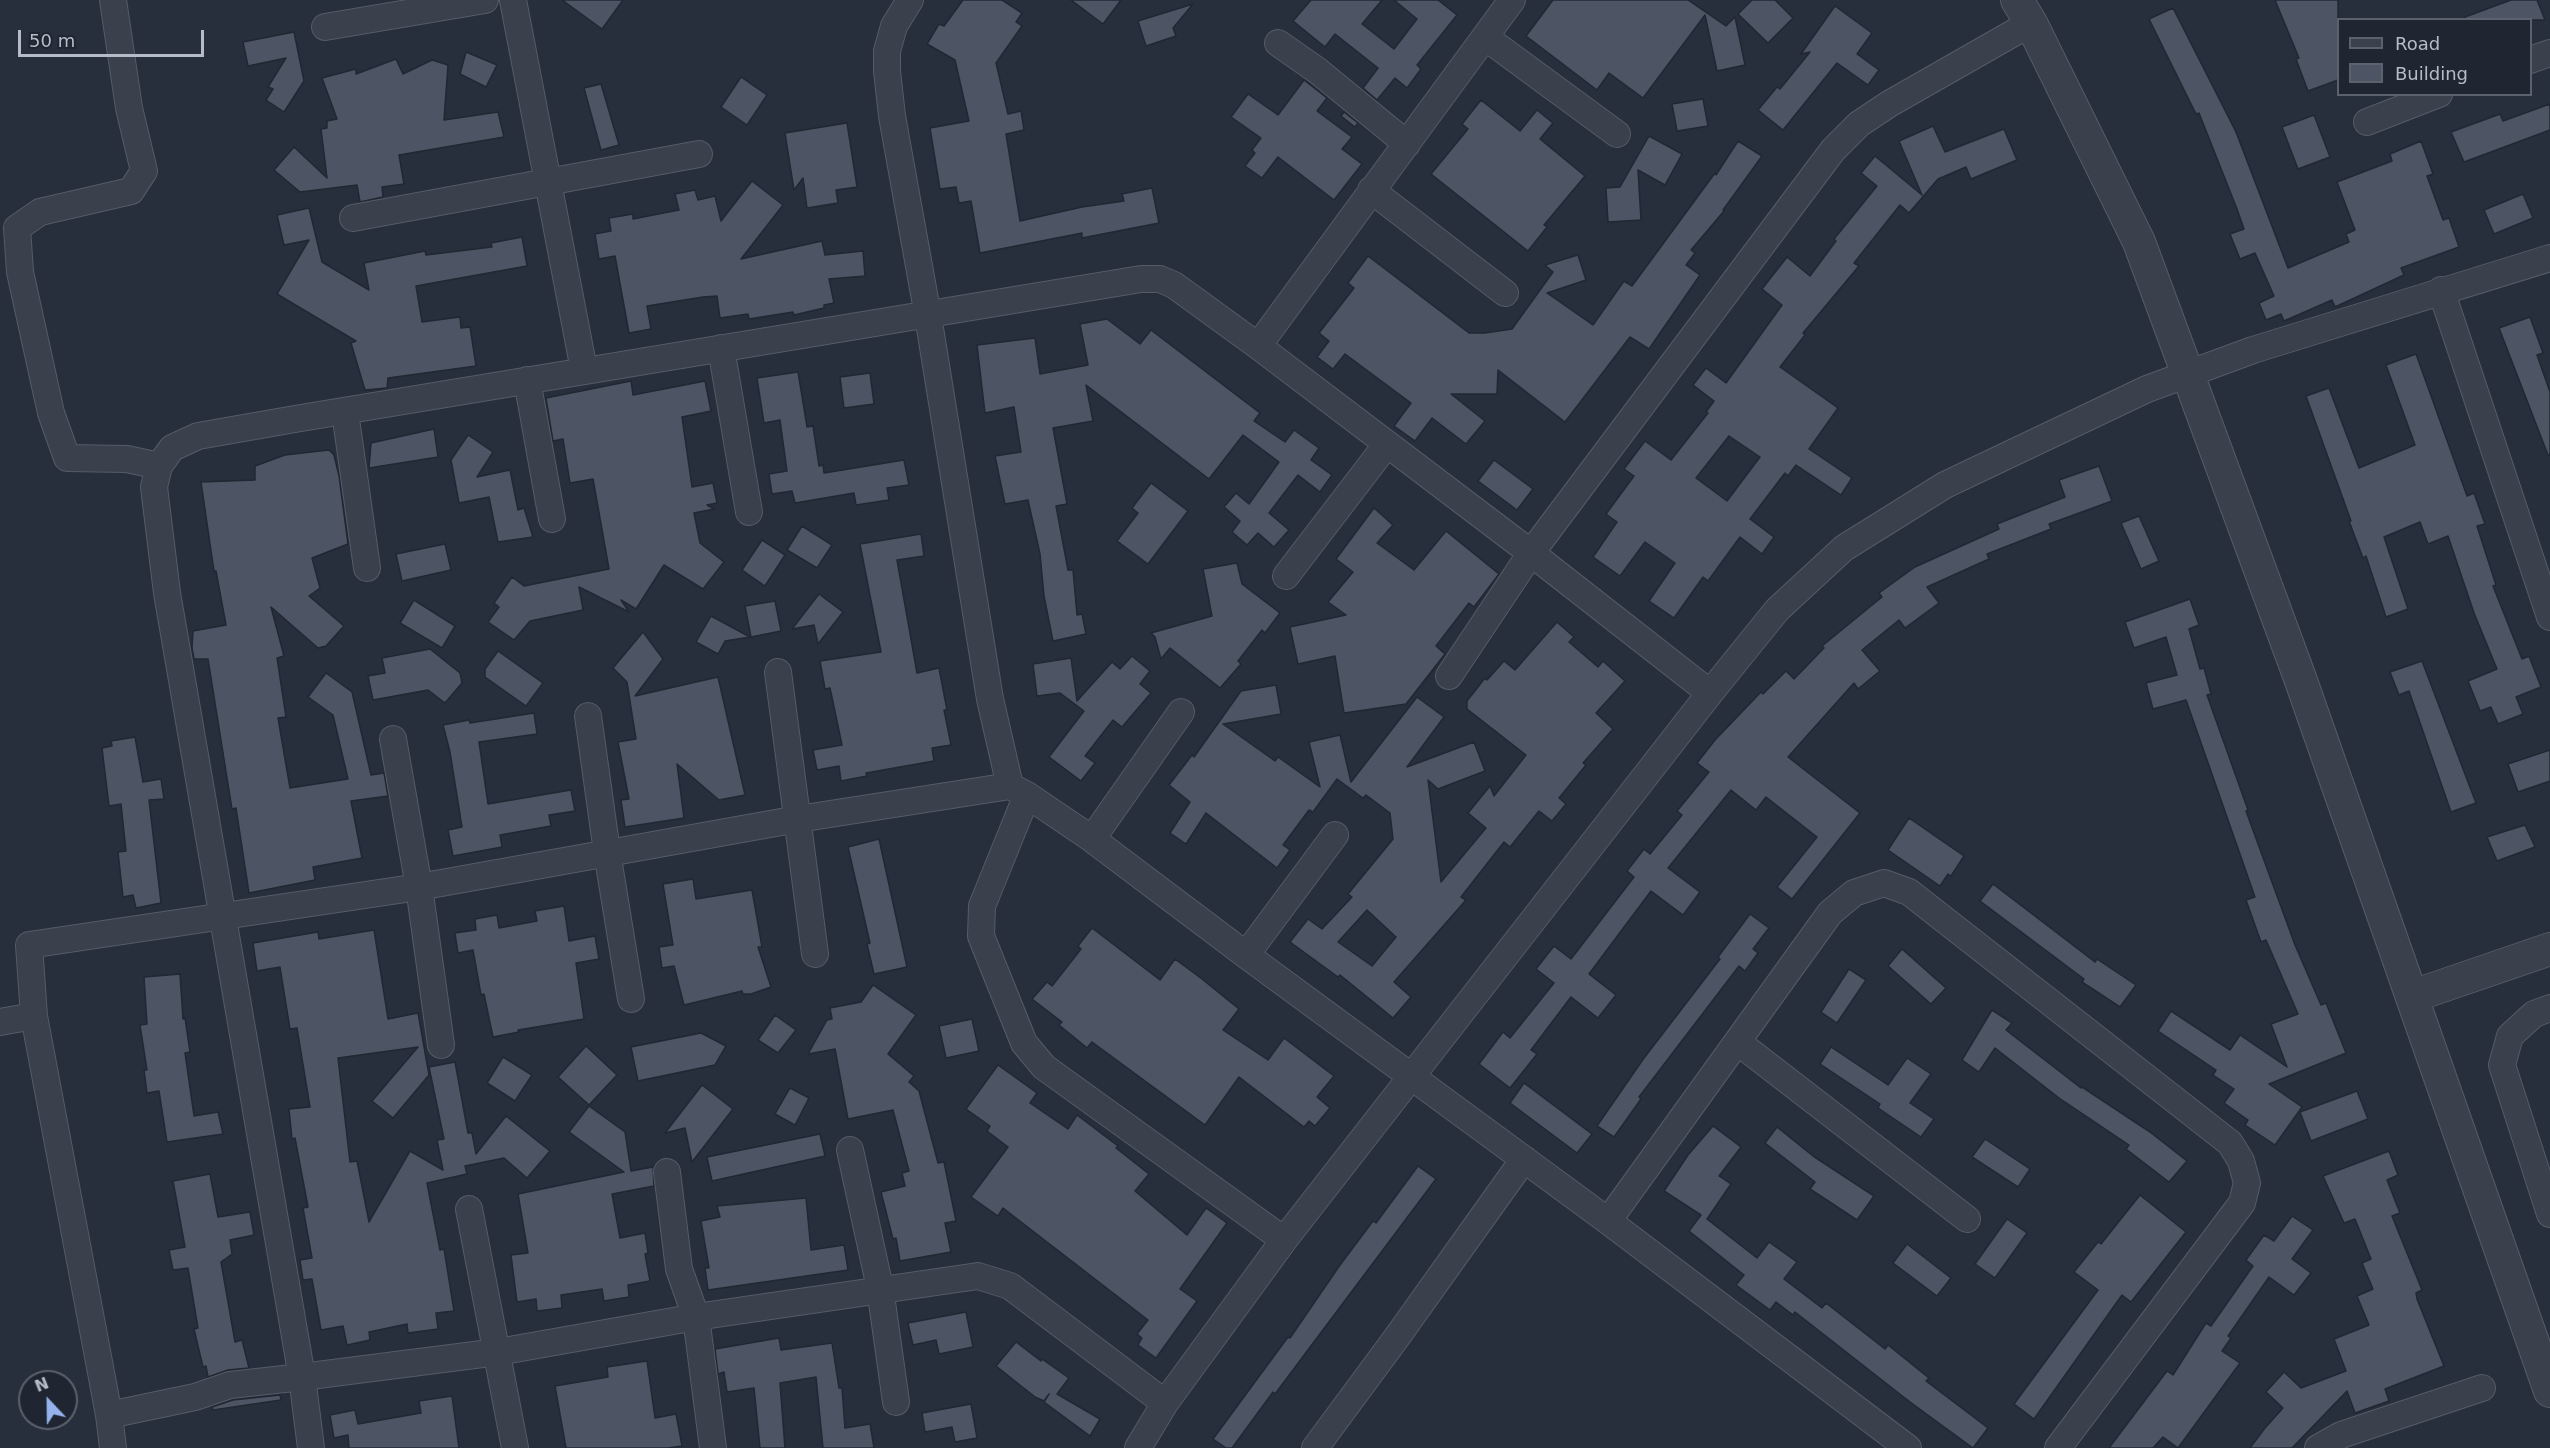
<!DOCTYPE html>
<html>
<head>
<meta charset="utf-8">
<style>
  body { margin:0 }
  #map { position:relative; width:2550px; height:1448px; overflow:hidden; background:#272e3c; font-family:"DejaVu Sans",sans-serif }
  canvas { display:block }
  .legend { position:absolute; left:2337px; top:18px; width:195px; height:78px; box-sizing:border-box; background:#1f2631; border:2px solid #5b626d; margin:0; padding:8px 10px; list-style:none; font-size:18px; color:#b6bcc7 }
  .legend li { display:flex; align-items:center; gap:12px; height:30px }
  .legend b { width:30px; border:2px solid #5b626d }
  .north { position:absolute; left:18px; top:1370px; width:60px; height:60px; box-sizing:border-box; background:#1f2631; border:2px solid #5b626d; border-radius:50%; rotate:338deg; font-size:16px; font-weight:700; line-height:24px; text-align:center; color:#b6bcc7 }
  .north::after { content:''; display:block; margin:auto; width:21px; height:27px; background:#95b2ed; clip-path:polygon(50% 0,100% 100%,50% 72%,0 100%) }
  .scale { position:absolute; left:18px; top:30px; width:186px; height:27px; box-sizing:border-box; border:3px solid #b6bcc7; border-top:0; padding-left:8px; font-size:18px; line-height:21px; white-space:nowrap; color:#b6bcc7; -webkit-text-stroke:4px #1f2631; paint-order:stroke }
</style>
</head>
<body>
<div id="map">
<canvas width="2550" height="1448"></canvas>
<ul class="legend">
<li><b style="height:8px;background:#3a414c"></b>Road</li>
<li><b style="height:16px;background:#4d5564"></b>Building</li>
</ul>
<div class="north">N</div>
<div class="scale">50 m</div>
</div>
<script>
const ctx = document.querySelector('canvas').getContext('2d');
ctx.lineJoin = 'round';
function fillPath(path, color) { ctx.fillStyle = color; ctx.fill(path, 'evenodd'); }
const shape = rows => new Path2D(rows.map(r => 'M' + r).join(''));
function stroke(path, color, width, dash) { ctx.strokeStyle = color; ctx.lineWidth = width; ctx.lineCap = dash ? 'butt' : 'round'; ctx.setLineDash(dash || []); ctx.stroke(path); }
const building = shape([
  [562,0,623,0,602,29,562,0],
  [963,0,1002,0,1022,13,1016,22,1022,26,996,63,1008,114,1021,111,1024,130,1006,134,1020,221,1082,207,1124,201,1122,194,1152,188,1159,223,1082,238,1082,233,980,253,971,201,959,203,956,187,940,189,930,128,969,121,955,60,927,44,939,24,944,26,963,0],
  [1071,0,1121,0,1103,24,1071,0],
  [1311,0,1382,0,1362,24,1394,49,1417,19,1394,0,1438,0,1457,15,1417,65,1421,69,1407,88,1395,78,1377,100,1363,88,1378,68,1335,34,1325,47,1293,21,1311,0],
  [1553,0,1688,0,1726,26,1735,17,1745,65,1717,71,1705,15,1643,98,1609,73,1597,90,1526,36,1553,0],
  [1752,0,1775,0,1793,18,1768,43,1738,14,1752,0],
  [2275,0,2338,0,2338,80,2308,91,2296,59,2299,58,2275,0],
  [2511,0,2537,0,2545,20,2465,20,2465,17,2511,0],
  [1193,4,1173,28,1176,36,1146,46,1138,21,1193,4],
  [1835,6,1872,33,1857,54,1879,70,1868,85,1837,63,1783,130,1758,110,1777,87,1780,89,1810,52,1801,54,1835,6],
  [2173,8,2236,132,2288,268,2349,242,2346,234,2355,230,2337,182,2392,161,2390,154,2421,141,2433,174,2427,176,2443,220,2449,218,2459,247,2401,268,2404,275,2335,307,2332,300,2284,321,2281,314,2266,320,2259,303,2274,296,2255,253,2240,259,2230,234,2244,229,2237,209,2199,113,2196,114,2149,19,2173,8],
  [294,32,304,81,284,112,266,100,273,89,268,87,286,58,248,66,243,42,294,32],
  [466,52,497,65,486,87,460,74,466,52],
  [396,59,403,74,432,60,448,65,444,120,498,112,504,137,399,155,404,184,382,187,383,197,360,202,357,185,300,192,274,170,294,147,327,178,321,129,327,128,327,121,337,119,322,78,356,69,356,74,396,59],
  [741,77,767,95,747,125,721,107,741,77],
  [1304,80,1327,98,1317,111,1352,137,1342,149,1362,164,1334,200,1278,157,1262,178,1245,166,1255,153,1252,150,1261,138,1231,117,1248,94,1278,115,1304,80],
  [601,84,619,145,601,150,584,88,601,84],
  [1703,99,1708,126,1677,131,1672,104,1703,99],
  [1481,100,1520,131,1537,110,1553,123,1540,139,1585,176,1544,225,1547,227,1528,251,1431,174,1468,129,1462,124,1481,100],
  [2550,104,2550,130,2464,162,2451,132,2500,114,2503,121,2550,104],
  [1344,112,1358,123,1355,127,1341,116,1344,112],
  [2314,115,2330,157,2298,169,2282,127,2314,115],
  [847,123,857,187,836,190,838,203,807,208,803,178,794,190,785,133,847,123],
  [1933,126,1945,152,2004,129,2017,160,1971,179,1966,167,1938,179,1909,213,1900,205,1854,263,1859,266,1803,333,1805,335,1780,367,1838,408,1809,449,1852,478,1841,495,1796,465,1788,476,1785,473,1750,519,1774,537,1762,554,1740,537,1708,581,1703,577,1674,618,1649,601,1675,563,1645,542,1620,576,1593,557,1617,522,1606,514,1634,476,1624,469,1645,441,1671,460,1708,413,1706,412,1714,401,1693,385,1706,368,1726,383,1782,305,1762,289,1787,257,1810,276,1836,241,1834,239,1877,186,1861,173,1875,156,1922,195,1899,141,1933,126],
  [1729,436,1760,457,1727,501,1696,478,1729,436],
  [1649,136,1682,154,1665,185,1638,170,1641,220,1608,222,1606,188,1620,187,1649,136],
  [1738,141,1762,156,1723,210,1724,211,1691,250,1695,253,1686,265,1700,275,1649,349,1630,337,1565,422,1498,370,1497,394,1451,394,1485,421,1466,444,1432,418,1415,441,1394,426,1411,403,1345,354,1333,369,1317,357,1329,341,1319,333,1354,288,1348,283,1368,256,1469,333,1485,333,1512,329,1553,272,1545,265,1578,255,1586,280,1547,293,1593,325,1624,281,1632,286,1715,173,1716,175,1738,141],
  [752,181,783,205,741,259,822,241,825,255,863,251,865,276,829,279,834,303,824,305,824,308,794,315,793,312,749,319,748,314,720,318,717,296,703,297,647,306,651,329,629,333,615,256,599,259,595,234,611,231,609,218,633,214,633,219,679,210,675,194,695,190,698,200,715,196,721,221,752,181],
  [2523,194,2533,218,2494,234,2484,210,2523,194],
  [309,208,322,262,369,290,364,263,425,251,426,255,492,247,491,243,522,237,527,266,416,286,422,322,460,317,461,328,470,327,476,366,388,378,387,388,365,390,351,343,356,341,277,294,309,240,284,245,277,215,309,208],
  [2530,317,2543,353,2537,355,2550,392,2550,455,2548,455,2499,328,2530,317],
  [1107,319,1140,344,1151,330,1260,413,1254,421,1285,442,1294,430,1319,448,1311,460,1332,475,1320,492,1298,475,1269,513,1289,530,1274,547,1258,533,1247,545,1232,532,1240,521,1224,507,1236,493,1249,504,1279,462,1243,435,1209,479,1086,385,1093,421,1053,428,1067,504,1056,506,1068,570,1073,570,1077,615,1082,614,1086,634,1053,641,1044,596,1040,554,1028,500,1005,504,995,456,1021,452,1014,407,985,413,977,345,1035,338,1040,374,1088,365,1080,324,1107,319],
  [2416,354,2467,496,2474,493,2485,524,2477,526,2496,585,2493,586,2522,659,2529,656,2541,687,2516,697,2523,714,2498,724,2491,707,2480,711,2468,681,2497,669,2474,613,2448,536,2428,544,2420,522,2384,537,2408,609,2386,617,2366,556,2363,558,2349,521,2351,521,2306,396,2329,388,2359,468,2415,445,2386,365,2416,354],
  [798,372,807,427,813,426,819,466,823,465,824,473,904,460,909,485,887,488,889,500,856,505,854,493,795,503,792,491,772,494,769,474,787,471,780,420,764,423,757,378,798,372],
  [870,373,874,404,844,408,840,377,870,373],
  [631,381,633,395,705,381,711,411,682,417,692,487,713,483,717,503,707,505,714,509,694,513,700,543,724,562,703,589,664,565,636,609,621,600,629,612,579,587,583,610,530,621,514,640,488,622,499,607,494,603,512,577,524,586,609,569,593,479,570,483,563,439,553,441,546,398,631,381],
  [434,429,438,457,369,468,371,443,434,429],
  [468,435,493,452,477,477,510,470,518,510,524,508,533,537,498,542,489,497,459,503,451,460,468,435],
  [329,450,334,455,339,476,348,544,312,558,320,588,309,596,344,626,326,646,318,648,271,607,284,656,277,658,286,717,278,718,290,788,348,779,333,715,308,697,326,673,352,692,371,775,384,773,388,796,351,801,362,858,313,867,315,880,249,893,236,808,232,809,208,659,194,659,192,648,193,631,226,625,216,571,214,571,201,482,255,480,255,466,285,455,329,450],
  [1494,460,1533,489,1517,510,1478,481,1494,460],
  [2099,466,2112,501,2049,524,2051,529,1987,554,1989,559,1927,587,1939,603,1905,628,1899,620,1862,650,1880,671,1858,689,1854,683,1788,757,1860,813,1792,899,1777,887,1817,837,1766,797,1756,810,1731,790,1668,868,1700,892,1683,915,1651,891,1589,974,1616,995,1598,1018,1571,997,1531,1050,1537,1054,1510,1088,1479,1064,1503,1032,1510,1038,1554,983,1536,969,1554,946,1571,959,1634,877,1627,871,1644,849,1650,854,1682,815,1677,811,1709,772,1697,763,1715,740,1761,692,1763,694,1786,671,1794,679,1824,648,1822,646,1882,597,1879,593,1915,567,1999,529,1997,524,2065,497,2059,480,2099,466],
  [1151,483,1188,511,1148,564,1117,541,1138,513,1132,508,1151,483],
  [1374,508,1393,525,1377,543,1414,570,1446,531,1499,574,1474,607,1469,603,1436,646,1445,654,1406,704,1344,713,1335,656,1298,664,1290,627,1346,615,1328,602,1353,572,1336,559,1374,508],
  [2139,516,2159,561,2141,569,2121,523,2139,516],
  [802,526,832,545,817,568,787,550,802,526],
  [921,534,924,556,897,560,917,673,939,668,947,710,944,710,951,745,932,748,934,761,866,773,867,776,841,781,839,766,817,770,813,750,842,745,830,688,825,689,820,661,881,652,860,544,921,534],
  [762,540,785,555,765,586,742,570,762,540],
  [445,544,451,570,402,581,396,554,445,544],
  [1237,563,1242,584,1280,613,1265,633,1262,630,1238,661,1241,664,1220,688,1170,648,1161,659,1155,637,1151,633,1212,616,1203,569,1237,563],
  [819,594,843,612,818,644,814,625,792,629,819,594],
  [2190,599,2199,625,2189,629,2200,669,2204,668,2211,694,2207,695,2248,810,2246,811,2295,945,2321,1005,2326,1003,2346,1053,2269,1084,2302,1107,2275,1145,2245,1125,2248,1120,2224,1103,2234,1089,2213,1075,2216,1070,2158,1031,2171,1011,2230,1050,2240,1035,2287,1067,2271,1024,2298,1014,2266,940,2261,942,2246,900,2255,897,2186,700,2153,709,2146,683,2177,675,2166,637,2134,648,2125,622,2190,599],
  [414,600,455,626,442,648,400,623,414,600],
  [775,601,781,631,751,637,745,606,775,601],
  [711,616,750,637,725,641,718,654,696,642,711,616],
  [1557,622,1574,637,1569,642,1598,667,1603,661,1625,681,1596,713,1613,729,1583,763,1586,765,1559,798,1566,804,1552,821,1539,811,1510,847,1504,842,1461,897,1466,900,1394,982,1411,997,1393,1018,1340,975,1338,977,1290,942,1308,919,1322,929,1352,897,1348,894,1393,839,1390,813,1366,795,1363,798,1337,779,1313,812,1309,810,1283,845,1290,850,1277,868,1206,813,1186,844,1170,833,1190,802,1169,785,1192,755,1194,757,1241,691,1276,685,1281,714,1223,724,1275,761,1278,757,1320,787,1309,742,1340,735,1351,782,1417,697,1444,717,1407,767,1474,742,1485,771,1438,789,1428,780,1441,882,1486,828,1468,813,1490,786,1494,796,1526,755,1467,709,1467,701,1485,678,1487,680,1504,661,1515,670,1557,622],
  [1367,910,1396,937,1372,966,1338,942,1367,910],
  [643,632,663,659,635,696,718,677,745,795,719,800,677,764,684,818,625,827,621,800,629,799,618,742,636,739,627,682,613,668,643,632],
  [430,649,460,673,462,683,445,703,428,690,373,700,368,676,385,673,382,658,430,649],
  [498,651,543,683,526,706,485,677,485,669,498,651],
  [1132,656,1150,671,1140,684,1151,693,1122,727,1113,720,1085,756,1095,763,1081,781,1049,757,1084,711,1060,693,1037,696,1033,664,1071,658,1077,701,1112,662,1120,669,1132,656],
  [2422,661,2476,803,2451,812,2409,691,2399,695,2390,672,2422,661],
  [534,713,537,734,479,742,488,804,571,790,575,811,549,815,551,826,500,835,502,847,453,856,448,830,462,827,450,752,443,725,469,720,470,723,534,713],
  [135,737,143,782,161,779,164,799,149,800,161,903,136,908,133,895,123,897,118,852,126,851,121,804,109,806,102,748,112,746,111,741,135,737],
  [2550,750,2550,781,2518,792,2508,764,2550,750],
  [1909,818,1964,856,1951,876,1948,874,1940,886,1888,850,1909,818],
  [2525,825,2535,847,2497,861,2487,837,2525,825],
  [879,839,907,967,874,974,867,944,870,943,848,847,879,839],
  [693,879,696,899,752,890,762,947,758,947,771,987,751,994,743,994,742,991,684,1005,674,966,662,968,659,947,673,945,663,884,693,879],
  [1993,884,2095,962,2097,959,2136,985,2120,1007,2082,982,2084,979,1980,901,1993,884],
  [564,906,569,941,595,936,599,959,576,963,584,1019,518,1030,519,1032,493,1037,484,994,481,995,473,950,458,953,455,933,476,930,475,919,497,915,499,928,537,921,535,911,564,906],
  [1750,914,1769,928,1753,949,1758,953,1745,971,1739,966,1639,1097,1641,1099,1614,1137,1597,1126,1644,1058,1720,959,1718,957,1750,914],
  [1092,928,1160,980,1175,959,1202,979,1239,1009,1223,1030,1268,1060,1284,1038,1334,1076,1317,1097,1330,1108,1315,1126,1309,1121,1304,1127,1239,1077,1205,1125,1092,1042,1087,1048,1075,1038,1059,1025,1062,1022,1032,999,1047,982,1052,986,1081,949,1078,946,1092,928],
  [374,930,388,1019,418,1013,429,1075,393,1118,372,1101,418,1047,338,1058,350,1162,357,1161,369,1222,410,1151,443,1170,437,1140,444,1139,429,1067,455,1062,468,1133,472,1133,476,1154,506,1116,550,1151,527,1178,504,1158,465,1166,467,1174,427,1183,440,1250,444,1249,454,1311,436,1313,438,1329,408,1333,407,1324,369,1332,370,1340,347,1345,343,1326,321,1330,312,1279,303,1280,300,1260,312,1258,303,1208,308,1207,295,1138,292,1139,289,1109,310,1107,297,1028,290,1029,280,967,257,971,253,943,318,932,319,939,374,930],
  [1902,949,1946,988,1931,1004,1888,966,1902,949],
  [1849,969,1866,980,1837,1023,1821,1012,1849,969],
  [180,974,183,1019,185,1018,190,1052,185,1053,194,1116,218,1112,223,1134,167,1142,159,1091,147,1093,144,1070,147,1070,140,1025,147,1024,144,977,180,974],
  [873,985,916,1015,888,1054,914,1076,909,1082,919,1091,938,1163,944,1162,956,1221,945,1223,951,1252,900,1261,896,1238,893,1239,881,1192,905,1186,902,1173,909,1171,893,1110,848,1119,835,1049,808,1054,827,1020,832,1019,830,1008,861,1002,873,985],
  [1992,1010,2012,1023,2006,1030,2081,1088,2082,1087,2150,1132,2187,1161,2169,1182,2126,1149,2129,1145,2059,1098,1995,1048,1979,1072,1962,1060,1992,1010],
  [775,1015,796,1030,778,1053,758,1040,775,1015],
  [972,1019,979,1051,946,1058,939,1026,972,1019],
  [701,1033,726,1046,715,1065,638,1081,631,1047,701,1033],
  [586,1046,617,1075,589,1105,558,1077,586,1046],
  [1831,1047,1888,1085,1907,1058,1931,1074,1910,1103,1934,1119,1921,1137,1878,1108,1880,1104,1820,1064,1831,1047],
  [503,1057,532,1075,515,1101,487,1083,503,1057],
  [998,1065,1037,1093,1030,1103,1068,1129,1077,1115,1118,1146,1116,1148,1149,1174,1135,1191,1187,1235,1206,1208,1227,1223,1180,1289,1197,1301,1156,1358,1138,1345,1142,1338,1137,1334,1148,1320,1003,1208,998,1216,971,1197,1008,1147,987,1131,990,1126,966,1109,998,1065],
  [1524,1083,1592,1134,1577,1153,1510,1103,1524,1083],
  [702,1085,733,1109,692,1162,685,1128,665,1133,702,1085],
  [790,1088,809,1098,795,1125,775,1114,790,1088],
  [2357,1091,2368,1119,2311,1141,2300,1112,2357,1091],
  [589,1106,625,1132,631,1171,653,1167,654,1186,612,1194,620,1238,645,1233,648,1253,645,1254,650,1281,628,1285,629,1297,604,1301,602,1289,561,1295,562,1308,537,1311,536,1299,517,1302,511,1255,528,1253,518,1194,624,1172,569,1132,589,1106],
  [1713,1126,1741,1147,1719,1176,1731,1184,1707,1219,1757,1258,1769,1242,1797,1262,1784,1279,1822,1308,1826,1303,1885,1349,1888,1345,1929,1378,1926,1381,1988,1428,1973,1448,1910,1402,1795,1312,1793,1315,1776,1302,1770,1310,1736,1285,1744,1275,1689,1231,1701,1215,1664,1191,1688,1155,1713,1126],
  [1777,1127,1813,1156,1874,1196,1857,1220,1810,1189,1815,1182,1765,1143,1777,1127],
  [820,1134,825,1156,712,1181,707,1157,820,1134],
  [1985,1139,2030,1169,2018,1187,1972,1157,1985,1139],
  [2389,1151,2398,1175,2387,1180,2400,1213,2392,1216,2422,1290,2416,1293,2417,1299,2444,1366,2385,1389,2389,1401,2355,1413,2347,1391,2292,1448,2250,1448,2265,1428,2283,1408,2266,1392,2284,1372,2301,1388,2346,1371,2334,1339,2369,1325,2357,1296,2373,1289,2362,1263,2371,1259,2355,1219,2344,1223,2323,1176,2389,1151],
  [1418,1166,1436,1179,1275,1394,1273,1392,1232,1448,1226,1448,1213,1439,1288,1337,1290,1338,1340,1265,1373,1221,1376,1223,1418,1166],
  [210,1174,218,1217,250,1212,254,1235,230,1240,232,1254,221,1262,235,1342,242,1340,249,1368,228,1370,208,1377,206,1366,203,1367,194,1329,198,1328,188,1268,173,1270,169,1250,185,1247,173,1181,210,1174],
  [2140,1195,2186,1232,2131,1302,2122,1295,2034,1419,2014,1404,2098,1290,2074,1272,2098,1242,2101,1244,2140,1195],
  [806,1198,811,1250,844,1245,848,1270,708,1290,705,1268,709,1268,701,1221,720,1217,717,1206,806,1198],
  [2292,1216,2313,1230,2292,1259,2311,1273,2294,1295,2269,1277,2228,1336,2231,1338,2222,1351,2240,1363,2178,1448,2163,1437,2153,1448,2109,1448,2167,1371,2173,1375,2206,1323,2211,1326,2253,1266,2246,1260,2264,1235,2274,1241,2292,1216],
  [2007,1219,2027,1233,1995,1278,1975,1264,2007,1219],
  [1907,1244,1951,1278,1937,1296,1893,1263,1907,1244],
  [966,1312,973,1347,939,1354,936,1340,913,1345,908,1323,966,1312],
  [779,1338,781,1350,832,1343,839,1388,842,1388,845,1428,870,1424,874,1448,823,1448,816,1377,780,1383,785,1448,760,1448,754,1388,727,1392,724,1372,718,1374,715,1349,779,1338],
  [1016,1342,1041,1361,1042,1359,1069,1378,1057,1394,1100,1419,1090,1436,1044,1402,1049,1394,1044,1401,1035,1397,996,1366,1016,1342],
  [647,1361,655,1418,676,1414,682,1446,668,1448,566,1448,555,1386,608,1377,607,1367,647,1361],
  [280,1395,281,1400,213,1410,212,1407,233,1400,280,1395],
  [452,1396,459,1448,349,1448,348,1435,334,1438,330,1415,355,1410,358,1424,421,1413,419,1401,452,1396],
  [971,1404,977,1438,955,1442,952,1427,925,1432,922,1413,971,1404]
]);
fillPath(building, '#4d5564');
stroke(building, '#212833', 1.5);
const minor = shape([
  [113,0,129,108,144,171,131,191,40,212,17,228,20,272,51,413,67,458,127,459,159,466],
  [513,0,584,370],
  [910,0,894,26,887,51,887,71,892,116,928,316,990,699,1010,786,1027,795,1092,839,1246,955,1608,1221,1908,1448],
  [325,27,485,0],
  [1485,37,1617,134],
  [1278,43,1318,71,1407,144],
  [2530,60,2550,53],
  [2367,122,2439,94],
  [1371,190,1505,293],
  [353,218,699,154],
  [2441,290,2550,617],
  [1258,346,1512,0],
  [721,348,749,512],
  [527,380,552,519],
  [345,412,367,568],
  [1286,576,1387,444],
  [778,672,815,954],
  [1449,676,1531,553,1833,150,1859,124,1889,104,2031,23],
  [588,716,607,852,631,999],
  [393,739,419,887,441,1045],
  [1027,795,982,906,981,936,1024,1043,1044,1067,1284,1240],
  [1092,839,1181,712],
  [1246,955,1335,835],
  [2550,1008,2534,1014,2510,1036,2502,1065,2550,1214],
  [34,1016,29,945,419,887,798,819,1010,786],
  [0,1022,34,1016,109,1415,113,1448],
  [1739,1043,1967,1219],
  [850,1150,880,1288,896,1402],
  [667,1172,679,1269,696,1317,713,1448],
  [469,1209,515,1448],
  [1608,1221,1830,913,1854,893,1884,883,1909,892,2230,1143,2241,1161,2247,1183,2242,1203,2058,1448],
  [1165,1403,1010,1286,978,1276,696,1317,498,1352,302,1377,167,593,154,487,159,466,172,448,198,436,295,419,1141,279,1160,279,1174,285,1258,346,1531,553,1710,693],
  [109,1415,195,1397,230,1385,302,1377,311,1448],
  [1138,1448,1165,1403,1284,1240,1710,693,1777,610,1844,548,1945,485,2147,389,2253,350,2550,258],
  [1315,1448,1397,1337,1524,1159],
  [2318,1448,2341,1435,2482,1388]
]);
const tertiary = shape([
  [2017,0,2031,23,2139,242,2300,678,2550,1391],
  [2413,996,2550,949]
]);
stroke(minor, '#555c67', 28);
stroke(tertiary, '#555c67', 34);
stroke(minor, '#3a414c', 26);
stroke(tertiary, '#3a414c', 32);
</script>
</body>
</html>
